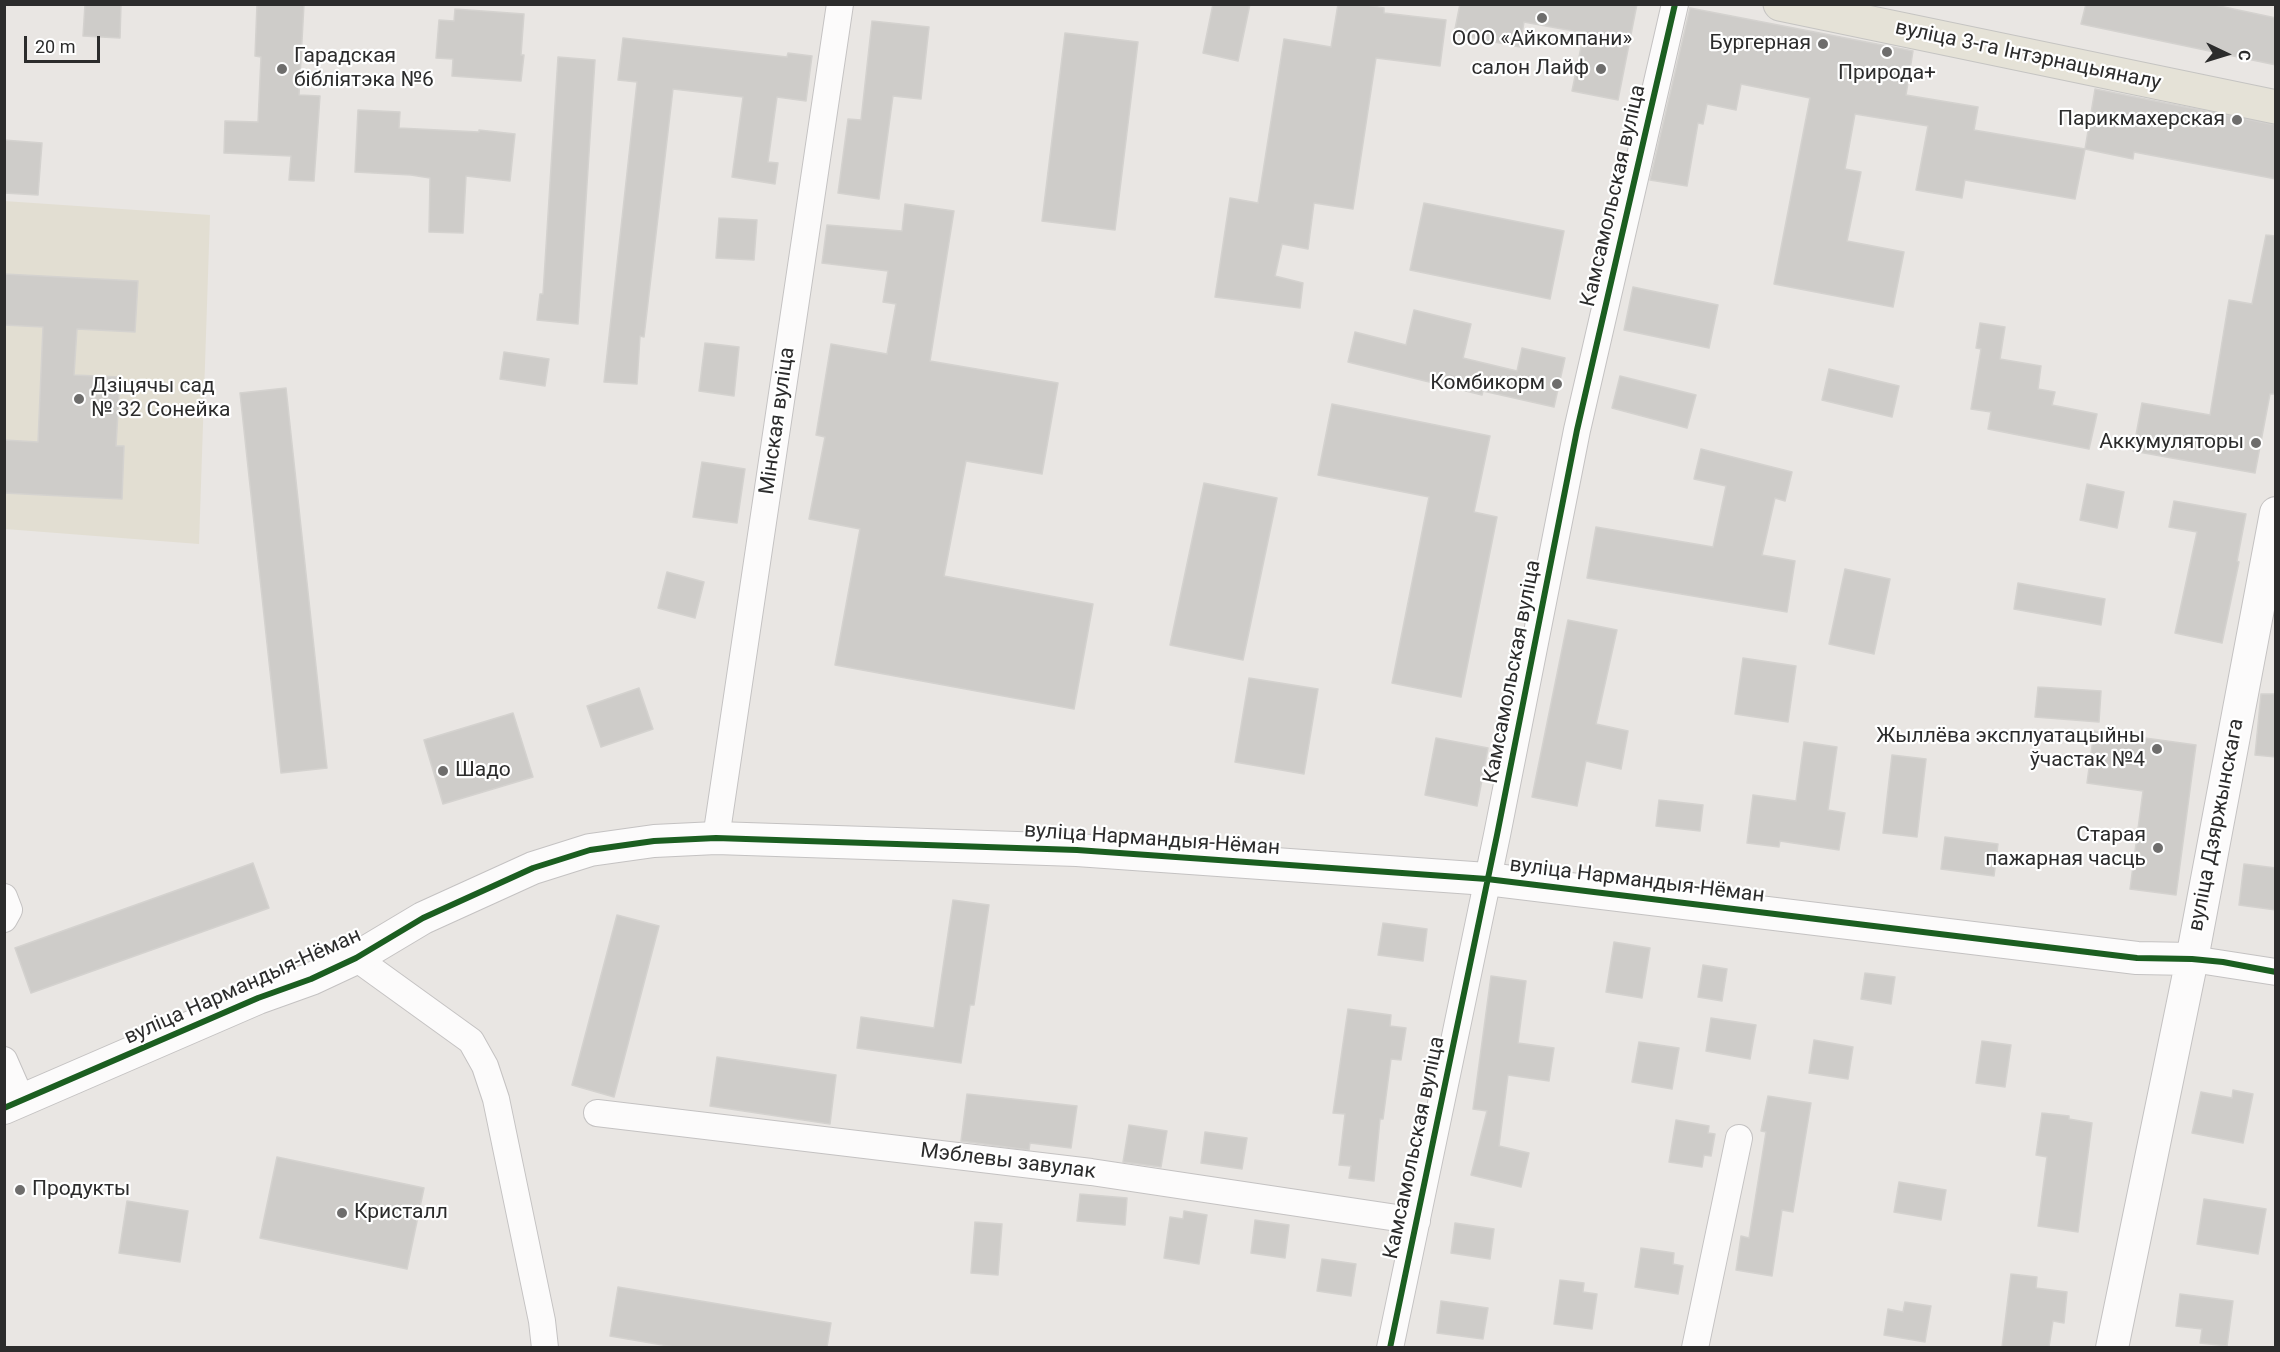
<!DOCTYPE html>
<html>
<head>
<meta charset="utf-8">
<style>
  body { margin:0 }
  #map { position:relative; width:2280px; height:1352px; overflow:hidden; background:#e9e6e3; font-family:Roboto,sans-serif }
  canvas { display:block }
  .frame { position:absolute; inset:0; border:6px solid #2c2c2c; pointer-events:none }
  .north { position:absolute; left:2196px; top:24px; width:60px; height:60px; -webkit-text-stroke:4px #fff; paint-order:stroke; rotate:94deg; font-size:16px; font-weight:700; line-height:24px; text-align:center; color:#2c2c2c }
  .north::after { content:''; display:block; margin:auto; width:21px; height:27px; background:#2c2c2c; clip-path:polygon(50% 0,100% 100%,50% 72%,0 100%) }
  .scale { position:absolute; left:24px; top:36px; width:76px; height:27px; box-sizing:border-box; border:3px solid #2c2c2c; border-top:0; padding-left:8px; font-size:18px; line-height:21px; white-space:nowrap; color:#2c2c2c; -webkit-text-stroke:4px #fff; paint-order:stroke }
</style>
</head>
<body>
<div id="map">
<canvas width="2280" height="1352"></canvas>
<div class="frame"></div>
<div class="north">С</div>
<div class="scale">20 m</div>
</div>
<script>
const ctx = document.querySelector('canvas').getContext('2d');
ctx.lineJoin = 'round';
function fillPath(path, color) { ctx.fillStyle = color; ctx.fill(path, 'evenodd'); }
const shape = rows => new Path2D(rows.map(r => 'M' + r).join(''));
function stroke(path, color, width, dash) { ctx.strokeStyle = color; ctx.lineWidth = width; ctx.lineCap = dash ? 'butt' : 'round'; ctx.setLineDash(dash || []); ctx.stroke(path); }
function write(font, color, halo, rows, align = 'center') {
  ctx.font = font + ' Roboto,sans-serif'; ctx.lineWidth = 4.5; ctx.setLineDash([]); ctx.textBaseline = 'middle'; ctx.strokeStyle = halo; ctx.fillStyle = color; for (const [text, x, y, turn = 0] of rows) {
    ctx.save(); ctx.translate(x, y); ctx.rotate((+turn || 0) * Math.PI / 180); ctx.textAlign = isNaN(turn) ? turn : align; if (halo) ctx.strokeText(text, 0, 0); ctx.fillText(text, 0, 0); ctx.restore();
  }
}
fillPath(shape([
  [4,201,210,215,199,544,5,529]
]), '#e2ded2');
const building = shape([
  [85,4,121,4,120,38,83,36,85,4],
  [257,4,304,4,299,95,320,96,314,181,289,180,291,156,224,153,225,121,258,122,261,57,255,56,257,4],
  [1213,4,1250,4,1238,61,1203,53,1213,4],
  [1338,4,1361,4,1384,8,1384,13,1446,20,1440,66,1376,58,1353,209,1314,203,1308,249,1282,244,1275,276,1303,283,1300,308,1215,297,1230,198,1258,203,1284,39,1331,47,1338,4],
  [1460,4,1637,4,1618,100,1572,91,1584,33,1524,22,1520,47,1454,34,1460,4],
  [2086,4,2210,4,2276,18,2276,65,2081,24,2086,4],
  [1690,8,1913,51,1906,95,1978,107,1974,130,2085,149,2075,199,1965,180,1962,198,1916,190,1928,126,1855,114,1845,169,1861,172,1847,241,1904,252,1893,307,1774,284,1810,98,1741,84,1736,110,1707,104,1703,124,1698,123,1687,186,1650,180,1690,8],
  [455,9,524,14,521,55,524,55,521,81,452,76,453,59,436,58,439,20,454,21,455,9],
  [872,21,929,27,921,99,893,96,879,199,838,193,848,119,861,120,872,21],
  [1065,33,1138,42,1115,230,1042,221,1065,33],
  [623,38,787,57,788,53,812,56,806,101,777,97,768,162,778,163,775,184,732,177,743,97,673,89,644,337,640,336,637,384,604,382,637,82,618,80,623,38],
  [558,57,595,60,578,324,537,320,540,294,543,294,558,57],
  [2095,89,2276,125,2276,179,2134,152,2133,159,2085,149,2095,89],
  [358,110,400,112,399,128,479,132,479,130,515,134,510,181,466,176,463,233,429,232,430,178,411,175,355,172,358,110],
  [4,140,42,143,38,195,4,193,4,140],
  [1424,203,1564,231,1550,299,1410,270,1424,203],
  [905,204,954,211,930,361,1058,383,1042,474,966,461,944,576,1093,604,1074,709,835,665,860,529,809,519,825,437,816,435,831,344,887,354,896,304,883,302,888,271,822,263,827,225,902,231,905,204],
  [719,218,757,220,754,260,716,258,719,218],
  [2266,235,2276,236,2276,394,2270,394,2255,473,2133,451,2142,403,2210,415,2229,300,2252,304,2266,235],
  [4,274,138,281,135,332,77,329,74,375,120,377,116,446,124,446,122,499,4,493,4,440,38,442,43,327,4,325,4,274],
  [1633,287,1718,305,1709,348,1624,330,1633,287],
  [1414,310,1471,324,1463,358,1517,371,1522,348,1565,358,1554,407,1483,391,1482,395,1348,362,1355,332,1406,345,1414,310],
  [1980,323,2005,327,2000,359,2041,366,2038,389,2055,392,2052,405,2097,414,2089,449,1988,429,1991,412,1971,409,1981,349,1976,348,1980,323],
  [705,343,739,347,734,396,699,391,705,343],
  [504,352,549,359,545,386,500,379,504,352],
  [1829,369,1899,386,1892,417,1822,400,1829,369],
  [1620,376,1696,395,1687,428,1612,408,1620,376],
  [286,388,327,768,281,773,240,393,286,388],
  [1332,404,1490,436,1474,512,1497,517,1461,697,1392,683,1429,497,1318,475,1332,404],
  [1701,449,1792,472,1785,501,1775,498,1762,555,1795,561,1787,612,1587,578,1596,527,1713,547,1726,486,1694,479,1701,449],
  [702,462,745,469,737,523,693,517,702,462],
  [1204,483,1277,498,1243,660,1170,645,1204,483],
  [2087,484,2124,492,2117,528,2080,520,2087,484],
  [2174,501,2246,514,2237,561,2239,562,2222,643,2175,633,2197,532,2169,527,2174,501],
  [1845,569,1890,579,1874,654,1829,644,1845,569],
  [667,572,704,582,695,618,658,608,667,572],
  [2018,583,2105,599,2101,625,2014,609,2018,583],
  [1568,620,1617,630,1596,724,1628,731,1621,769,1586,761,1577,806,1532,797,1568,620],
  [1743,658,1796,666,1788,722,1735,714,1743,658],
  [1249,678,1318,689,1304,774,1235,762,1249,678],
  [2038,687,2101,691,2099,722,2035,717,2038,687],
  [639,688,653,729,601,747,587,706,639,688],
  [2261,694,2276,694,2276,757,2255,755,2261,694],
  [513,713,533,777,443,804,424,740,513,713],
  [2094,731,2196,745,2176,895,2130,889,2143,791,2087,783,2094,731],
  [1436,738,1488,748,1477,806,1425,795,1436,738],
  [1804,742,1837,747,1828,810,1845,813,1839,850,1780,841,1779,847,1747,843,1753,795,1796,801,1804,742],
  [1892,755,1926,759,1917,837,1883,833,1892,755],
  [1659,800,1703,805,1700,831,1656,826,1659,800],
  [1945,837,1998,844,1994,876,1941,869,1945,837],
  [253,863,269,908,31,993,15,948,253,863],
  [2244,864,2276,868,2276,910,2239,905,2244,864],
  [953,900,989,905,974,1005,970,1005,961,1063,857,1048,861,1017,934,1028,953,900],
  [617,915,659,926,614,1097,572,1085,617,915],
  [1383,923,1427,929,1423,961,1378,955,1383,923],
  [1614,942,1650,948,1642,998,1606,992,1614,942],
  [1703,965,1727,969,1722,1001,1698,997,1703,965],
  [1865,973,1895,977,1891,1004,1861,999,1865,973],
  [1491,976,1526,981,1518,1043,1554,1048,1549,1081,1508,1075,1499,1146,1529,1153,1521,1187,1471,1175,1487,1111,1473,1109,1491,976],
  [1348,1009,1391,1015,1390,1026,1406,1028,1401,1060,1391,1059,1383,1119,1380,1119,1374,1181,1349,1178,1351,1166,1339,1165,1345,1114,1333,1113,1348,1009],
  [1711,1018,1756,1025,1750,1059,1706,1051,1711,1018],
  [1814,1040,1853,1047,1848,1079,1809,1073,1814,1040],
  [1982,1041,2011,1045,2005,1087,1976,1083,1982,1041],
  [1639,1042,1679,1048,1672,1089,1632,1082,1639,1042],
  [717,1057,836,1075,830,1124,710,1106,717,1057],
  [2233,1090,2253,1094,2243,1143,2192,1133,2201,1092,2232,1098,2233,1090],
  [967,1094,1077,1106,1071,1148,1030,1143,1029,1150,961,1141,967,1094],
  [1768,1096,1811,1103,1793,1212,1782,1210,1772,1276,1736,1270,1741,1236,1749,1238,1766,1132,1761,1131,1768,1096],
  [2042,1113,2069,1116,2069,1119,2092,1123,2078,1232,2038,1226,2047,1157,2036,1155,2042,1113],
  [1676,1120,1709,1126,1708,1133,1715,1134,1711,1156,1704,1155,1702,1167,1669,1162,1676,1120],
  [1129,1125,1167,1131,1161,1167,1123,1162,1129,1125],
  [1205,1132,1247,1138,1242,1169,1201,1163,1205,1132],
  [277,1157,424,1188,407,1269,260,1238,277,1157],
  [1899,1182,1946,1190,1941,1220,1894,1212,1899,1182],
  [1080,1194,1127,1198,1125,1225,1077,1221,1080,1194],
  [2204,1199,2266,1209,2258,1254,2197,1244,2204,1199],
  [127,1201,188,1211,180,1262,119,1253,127,1201],
  [1184,1211,1207,1215,1199,1264,1164,1258,1170,1217,1183,1219,1184,1211],
  [1255,1220,1289,1225,1285,1258,1251,1253,1255,1220],
  [975,1222,1002,1224,998,1275,971,1273,975,1222],
  [1455,1223,1494,1229,1490,1259,1451,1253,1455,1223],
  [1641,1248,1674,1253,1673,1264,1683,1266,1678,1294,1635,1287,1641,1248],
  [1322,1259,1356,1264,1351,1296,1317,1291,1322,1259],
  [2011,1274,2037,1277,2036,1288,2067,1292,2064,1323,2053,1321,2049,1347,2002,1347,2011,1274],
  [1560,1280,1584,1283,1583,1292,1597,1294,1592,1329,1554,1324,1560,1280],
  [618,1287,831,1323,827,1347,674,1347,610,1336,618,1287],
  [2180,1294,2233,1301,2227,1346,2200,1343,2202,1329,2176,1326,2180,1294],
  [1441,1301,1488,1308,1483,1339,1437,1333,1441,1301],
  [1905,1302,1931,1306,1925,1342,1884,1335,1888,1309,1903,1312,1905,1302]
]);
fillPath(building, '#ceccc9');
stroke(building, '#d4d2cf', 1.5);
const minor = shape([
  [716,838,840,4],
  [4,897,9,910,4,919],
  [356,958,471,1041,485,1066,496,1099,542,1321,545,1348],
  [2192,959,2276,972],
  [4,1060,22,1101],
  [597,1113,1091,1172,1417,1221],
  [1390,1348,1497,835,1577,430,1675,4],
  [1695,1348,1739,1138]
]);
const tertiary = shape([
  [4,1108,258,998,311,979,356,958,423,918,533,868,590,850,654,841,716,838,1077,850,1487,879,2137,958,2192,959],
  [2112,1348,2192,959,2276,513]
]);
const primary = shape([
  [1780,4,2276,107]
]);
stroke(minor, '#c4c2c2', 28);
stroke(tertiary, '#c4c2c2', 34);
stroke(primary, '#c5c4c2', 35);
stroke(minor, '#fcfbfb', 26);
stroke(tertiary, '#fcfbfb', 32);
stroke(primary, '#e5e2d7', 33);
stroke(shape([
  [4,1108,258,998,311,979,356,958,423,918,533,868,590,850,654,841,716,838,1077,850,1487,879,2137,958,2192,959,2223,962,2276,972],
  [1390,1348,1497,835,1577,430,1675,4]
]), '#1b5e20', 6);
for (const [x, y, r, color] of [
  [1542,18,6,"#6e6d6c"],
  [1823,44,6,"#6e6d6c"],
  [1887,52,6,"#6e6d6c"],
  [282,69,6,"#6e6d6c"],
  [1601,69,6,"#6e6d6c"],
  [2237,120,6,"#6e6d6c"],
  [1557,384,6,"#6e6d6c"],
  [79,399,6,"#6e6d6c"],
  [2256,443,6,"#6e6d6c"],
  [2157,749,6,"#6e6d6c"],
  [443,771,6,"#6e6d6c"],
  [2158,848,6,"#6e6d6c"],
  [20,1190,6,"#6e6d6c"],
  [342,1213,6,"#6e6d6c"]
]) { const dot = new Path2D(); dot.arc(x, y, r, 0, 2 * Math.PI); ctx.fillStyle = color; ctx.fill(dot); stroke(dot, '#fff', 2); }
write('21px', '#2c2c2c', '#fff', [
  ["ООО «Айкомпани»",1542,40,"center"],
  ["Бургерная",1811,44],
  ["Гарадская",294,57,"left"],
  ["бібліятэка №6",294,81,"left"],
  ["салон Лайф",1589,69],
  ["Природа+",1887,74,"center"],
  ["Парикмахерская",2225,120],
  ["Комбикорм",1545,384],
  ["Дзіцячы сад",91,387,"left"],
  ["№ 32 Сонейка",91,411,"left"],
  ["Аккумуляторы",2244,443],
  ["Жыллёва эксплуатацыйны",2145,737],
  ["ўчастак №4",2145,761],
  ["Шадо",455,771,"left"],
  ["Старая",2146,836],
  ["пажарная часць",2146,860],
  ["Продукты",32,1190,"left"],
  ["Кристалл",354,1213,"left"]
], 'right');
write('21px', '#2c2c2c', '#fff', [
  ["вуліца 3-га Інтэрнацыяналу",2028,56,12],
  ["Камсамольская вуліца",1614,196,-77],
  ["Мінская вуліца",778,421,-82],
  ["Камсамольская вуліца",1513,672,-79],
  ["вуліца Дзяржынскага",2217,825,-79],
  ["вуліца Нармандыя-Нёман",1152,840,4],
  ["вуліца Нармандыя-Нёман",1637,881,7],
  ["вуліца Нармандыя-Нёман",243,987,-24],
  ["Камсамольская вуліца",1415,1148,-78],
  ["Мэблевы завулак",1008,1162,7]
]);
</script>
</body>
</html>
